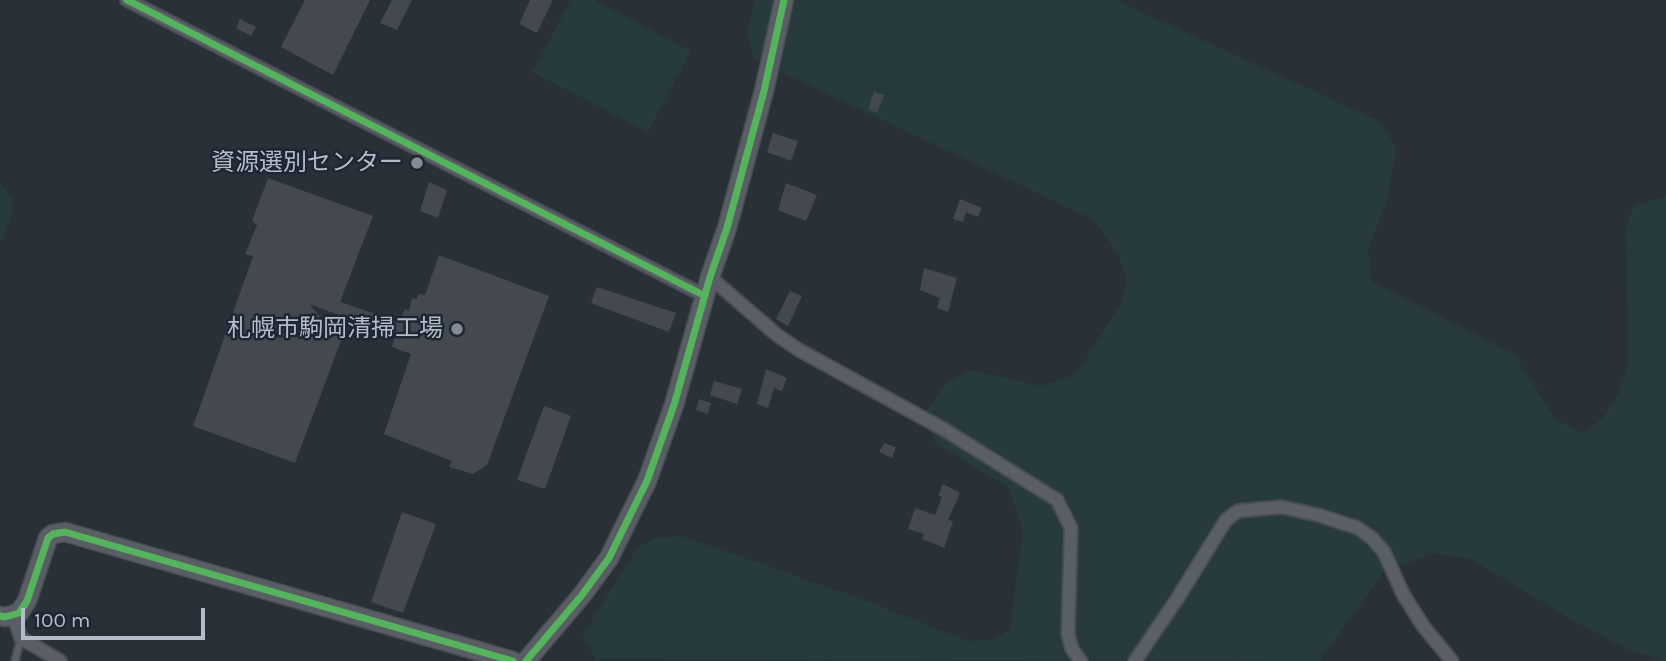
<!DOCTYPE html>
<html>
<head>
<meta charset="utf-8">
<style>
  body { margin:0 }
  #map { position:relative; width:1666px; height:661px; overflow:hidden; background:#2a3038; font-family:Karla,sans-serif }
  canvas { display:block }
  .scale { position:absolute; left:21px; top:608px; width:184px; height:32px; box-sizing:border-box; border:4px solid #b4bcc9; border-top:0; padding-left:9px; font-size:21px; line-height:24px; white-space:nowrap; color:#b4bcc9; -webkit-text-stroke:5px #1d2633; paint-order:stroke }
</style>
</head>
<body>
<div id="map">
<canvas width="1666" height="661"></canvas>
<div class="scale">100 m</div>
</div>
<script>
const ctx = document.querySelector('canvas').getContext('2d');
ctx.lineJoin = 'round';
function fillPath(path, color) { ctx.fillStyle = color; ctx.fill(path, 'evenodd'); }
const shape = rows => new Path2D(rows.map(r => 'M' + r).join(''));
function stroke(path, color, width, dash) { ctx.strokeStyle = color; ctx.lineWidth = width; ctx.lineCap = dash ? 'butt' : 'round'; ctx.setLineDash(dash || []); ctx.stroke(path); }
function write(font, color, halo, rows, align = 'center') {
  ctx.font = font + ' Karla,"Noto Sans JP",sans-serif'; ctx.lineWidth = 5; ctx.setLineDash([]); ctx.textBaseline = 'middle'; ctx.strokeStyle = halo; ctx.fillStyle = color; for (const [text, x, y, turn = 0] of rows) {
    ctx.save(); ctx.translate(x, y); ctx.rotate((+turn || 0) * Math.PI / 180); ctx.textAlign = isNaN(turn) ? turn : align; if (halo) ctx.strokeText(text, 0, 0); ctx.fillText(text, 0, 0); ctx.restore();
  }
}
fillPath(shape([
  [571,0,594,0,691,51,648,132,532,72],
  [755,0,1115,0,1381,122,1396,149,1387,199,1368,250,1371,281,1514,354,1555,419,1583,433,1603,418,1619,394,1628,363,1626,228,1634,206,1666,196,1666,661,1627,649,1581,625,1471,559,1432,553,1383,573,1319,661,596,659,582,636,637,548,655,538,682,536,859,598,969,641,992,640,1010,630,1023,530,1009,488,935,443,925,413,947,382,972,370,1041,386,1076,374,1121,304,1127,281,1118,254,1094,220,754,59,747,30],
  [0,182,12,198,12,217,0,244]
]), '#273a3e');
fillPath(shape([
  [305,0,370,0,333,75,281,47],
  [392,0,412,0,397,30,380,23],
  [530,0,553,0,537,33,519,24],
  [240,19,256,27,251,36,236,28],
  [874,92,884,95,877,113,868,109],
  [773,133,798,141,791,161,767,152],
  [268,178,373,216,340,302,399,322,405,309,409,311,412,298,417,299,418,294,425,295,439,255,549,296,487,465,473,474,449,467,452,461,384,434,411,354,392,347,395,336,309,304,341,341,295,463,193,426,253,256,245,254,257,225,252,221],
  [429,182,447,190,438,218,420,211],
  [786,183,817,195,806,221,778,210],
  [960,199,982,208,978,217,966,212,963,222,953,219],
  [924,268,957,278,948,312,937,308,940,298,920,290],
  [597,287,676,313,669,332,591,303],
  [790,291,802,296,788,326,776,319],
  [766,369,787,378,782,391,774,388,768,408,757,404],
  [714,381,742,389,737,404,710,395],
  [699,399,711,403,708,414,696,410],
  [544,406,571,416,545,489,517,480],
  [884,443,896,447,892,458,879,452],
  [943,484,960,493,948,520,953,521,944,548,922,539,924,534,908,529,915,508,935,515,942,497,938,495],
  [402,512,436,524,403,613,371,602]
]), '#444950');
const lane = shape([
  [15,661,21,638]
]);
const street = shape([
  [127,0,705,296],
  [710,277,777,335,799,350,945,430,1057,500,1071,528,1068,634,1072,649,1081,661],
  [13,615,21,638,60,661],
  [1135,661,1177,599,1226,520,1238,511,1281,507,1318,515,1358,528,1373,539,1384,552,1403,594,1423,626,1452,661]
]);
const secondary = shape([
  [0,616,5,617,19,613,27,601,48,538,53,534,65,532,513,661],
  [526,661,582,595,609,558,647,481,674,405,710,277,727,228,764,91,784,0]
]);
stroke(lane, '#484c53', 10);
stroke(street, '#484c53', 16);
stroke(secondary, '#484c53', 21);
stroke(lane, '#5a5e66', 6);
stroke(street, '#5a5e66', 12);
stroke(secondary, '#595d64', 18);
stroke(shape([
  [127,0,705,296],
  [0,616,5,617,19,613,27,601,48,538,53,534,65,532,513,661],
  [526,661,582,595,609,558,647,481,674,405,710,277,727,228,764,91,784,0]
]), '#56b35d', 7);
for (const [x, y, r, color] of [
  [417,163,7,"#848b96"],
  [457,329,7,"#848b96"]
]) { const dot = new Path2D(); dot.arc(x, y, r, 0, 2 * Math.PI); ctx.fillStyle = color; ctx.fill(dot); stroke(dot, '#1d2633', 2.5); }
write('24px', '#b4bcc9', '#1d2633', [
  ["資源選別センター",403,163],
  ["札幌市駒岡清掃工場",443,329]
], 'right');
</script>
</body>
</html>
